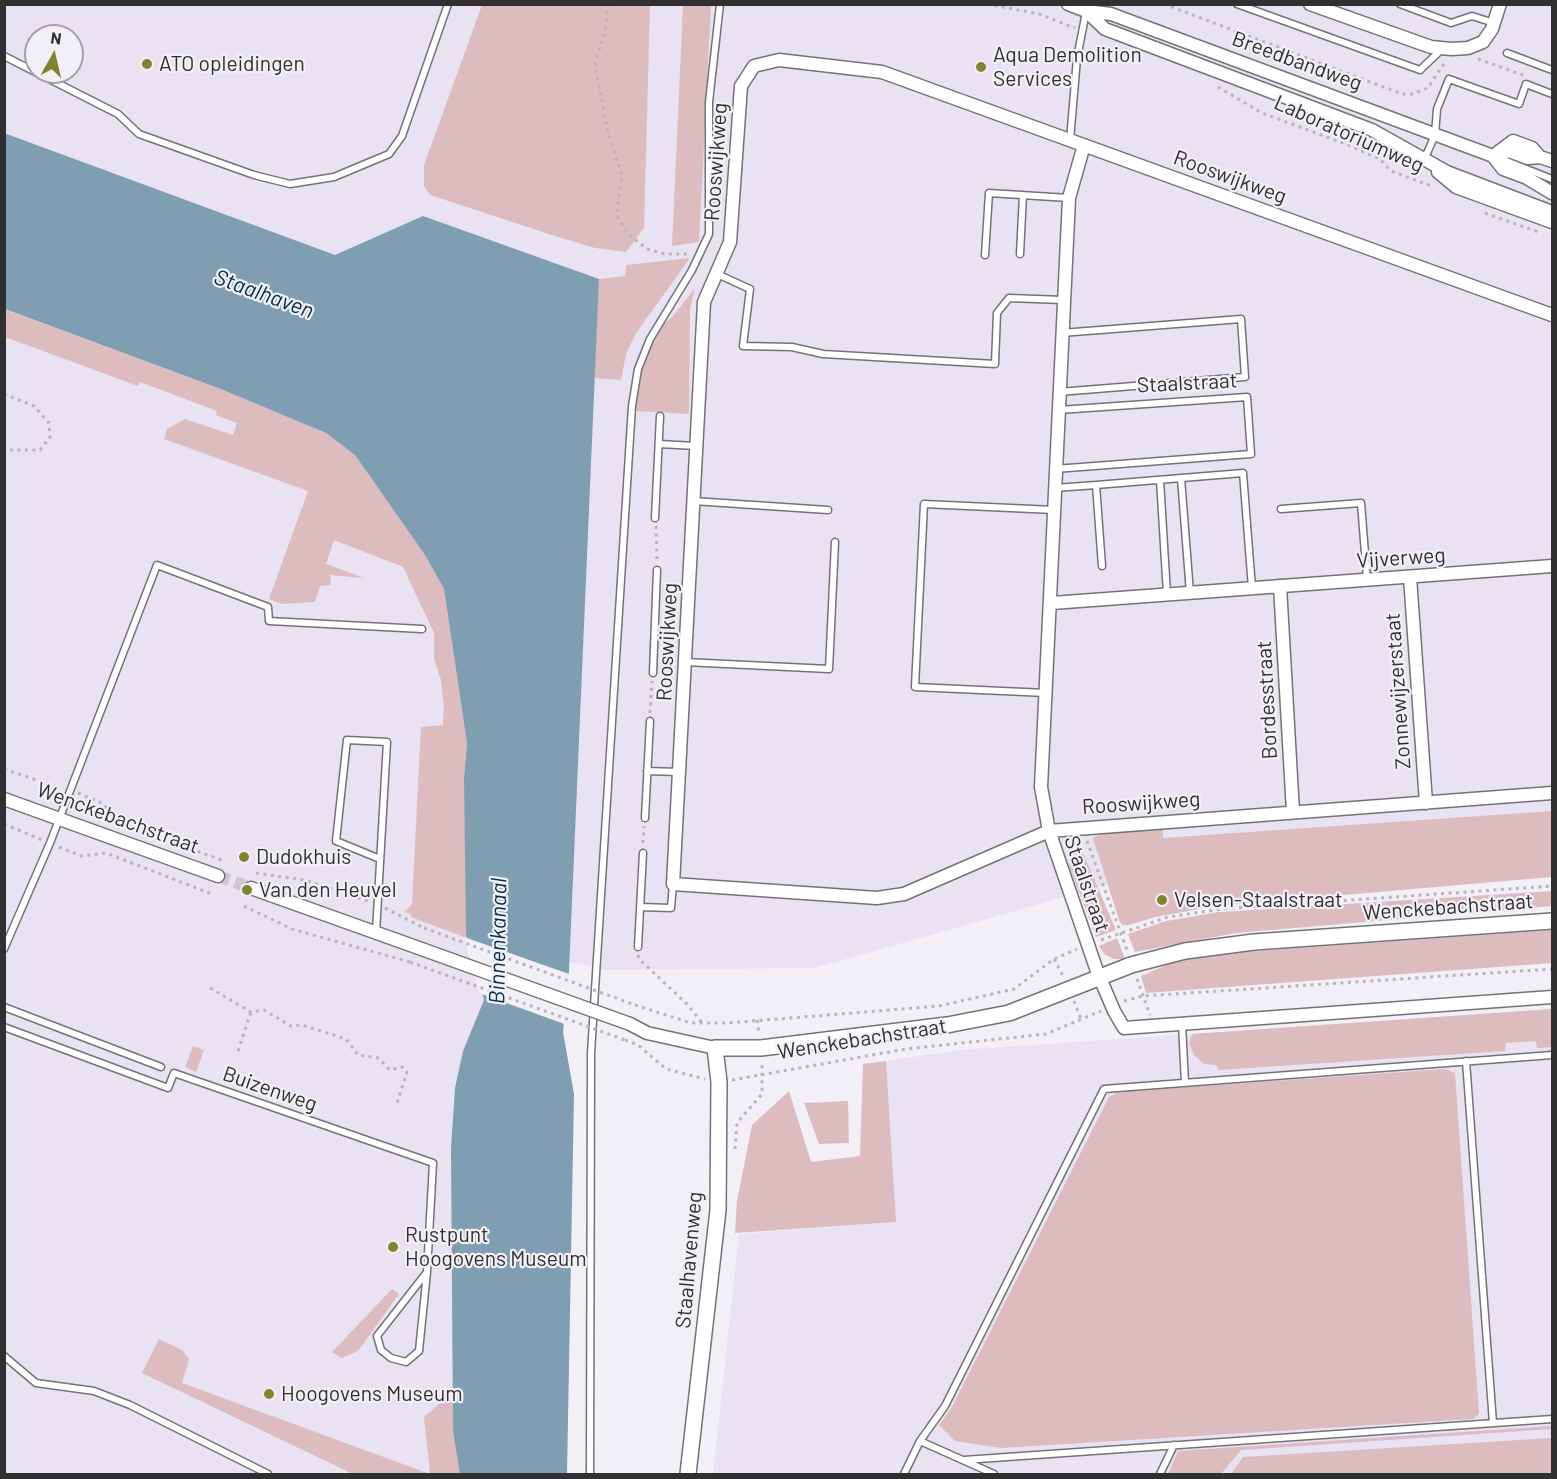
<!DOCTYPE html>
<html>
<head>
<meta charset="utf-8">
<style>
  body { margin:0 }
  #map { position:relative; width:1557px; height:1479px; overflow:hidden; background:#f2eff7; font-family:Barlow,sans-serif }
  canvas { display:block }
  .frame { position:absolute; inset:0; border:6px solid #302f32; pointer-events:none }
  .north { position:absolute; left:24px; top:24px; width:60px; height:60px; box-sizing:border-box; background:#f2eff7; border:2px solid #a4a2a8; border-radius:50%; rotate:8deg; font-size:16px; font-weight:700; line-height:24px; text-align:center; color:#302f32 }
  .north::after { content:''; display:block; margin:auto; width:21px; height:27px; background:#7f842f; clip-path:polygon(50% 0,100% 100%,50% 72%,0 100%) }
</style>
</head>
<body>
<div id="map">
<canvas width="1557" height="1479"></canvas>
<div class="frame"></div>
<div class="north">N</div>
</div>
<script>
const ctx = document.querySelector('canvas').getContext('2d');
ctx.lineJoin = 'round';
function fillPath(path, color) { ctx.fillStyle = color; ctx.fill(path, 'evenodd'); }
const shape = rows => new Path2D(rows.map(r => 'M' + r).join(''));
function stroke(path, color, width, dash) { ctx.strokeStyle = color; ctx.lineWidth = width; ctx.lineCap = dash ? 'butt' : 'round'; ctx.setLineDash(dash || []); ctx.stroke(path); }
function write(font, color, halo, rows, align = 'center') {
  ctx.font = font + ' Barlow,sans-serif'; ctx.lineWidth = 4.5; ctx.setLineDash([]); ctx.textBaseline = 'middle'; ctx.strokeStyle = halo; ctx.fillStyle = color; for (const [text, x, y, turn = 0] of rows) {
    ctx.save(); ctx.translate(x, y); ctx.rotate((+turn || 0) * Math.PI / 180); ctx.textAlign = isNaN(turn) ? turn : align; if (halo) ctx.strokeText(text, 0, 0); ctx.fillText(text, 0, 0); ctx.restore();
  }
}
fillPath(shape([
  [5,5,1552,5,1552,829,1138,876,814,968,606,970,539,956,493,1474,5,1474],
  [36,36,72,36,72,72,36,72],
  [1552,1009,1552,1474,713,1474,739,1234,895,1222,886,1061,960,1050]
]), '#e8e2f2');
fillPath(shape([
  [482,5,650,5,644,228,626,252,595,248,555,236,430,195,424,186,424,165],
  [683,5,711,5,699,242,672,246],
  [690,258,636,333,626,354,621,380,594,378,599,279,625,276,626,265],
  [695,288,690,309,689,414,635,411,636,385,644,353,658,330,674,315],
  [4,309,222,389,326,433,355,455,425,555,444,589,467,743,464,779,467,938,411,917,411,914,405,912,412,904,421,727,443,725,444,707,441,680,434,659,434,633,403,567,334,540,326,564,364,578,330,575,331,585,320,586,315,602,282,604,269,599,308,491,164,439,167,429,185,419,233,435,237,423,216,415,217,411,140,382,138,386,5,337],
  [1552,811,1552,877,1216,906,1155,917,1129,925,1122,925,1119,920,1093,838,1108,830,1163,826,1163,838],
  [1080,846,1116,930,1096,937,1069,865,1070,855],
  [1552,891,1552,906,1236,933,1135,952,1128,934,1166,921,1219,912],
  [1552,930,1552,963,1146,993,1141,976,1180,959,1255,951],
  [1117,938,1125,959,1113,959,1104,954,1099,946],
  [1552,1009,1552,1047,1537,1048,1536,1041,1506,1043,1505,1051,1219,1070,1216,1065,1204,1064,1194,1055,1189,1043,1192,1034],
  [193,1046,204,1050,196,1072,185,1067],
  [886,1061,896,1222,735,1233,737,1201,752,1125,789,1091,811,1162,860,1156,863,1064],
  [1445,1069,1455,1073,1479,1414,1473,1419,1001,1448,955,1441,939,1425,952,1407,1109,1097,1118,1092],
  [848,1101,849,1143,819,1144,804,1103],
  [392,1289,399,1294,358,1351,341,1358,332,1352],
  [159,1339,182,1350,189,1359,182,1383,430,1474,424,1417,439,1404,452,1400,460,1474,353,1474,142,1373],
  [1552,1426,1552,1429,1241,1450,1221,1474,1168,1474,1178,1451],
  [1552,1438,1552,1474,1231,1474,1243,1457]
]), '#ddbcbf');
fillPath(shape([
  [4,133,335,255,423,216,599,279,569,971,563,1032,574,1094,567,1474,460,1474,453,1430,451,1148,455,1088,463,1051,484,1000,466,934,464,779,467,743,444,589,425,555,355,455,326,433,221,389,5,309]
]), '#7f9eb1');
fillPath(shape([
  [464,937,572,975,567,1025,479,993]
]), '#f2eff7');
stroke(shape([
  [218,876,251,888]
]), '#cbc9d0', 12, [12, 6]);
const service = shape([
  [1237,4,1420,70,1442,49],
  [1400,4,1451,23,1472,16,1494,23],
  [1507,53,1552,70],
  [4,56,118,114,139,134,254,175,290,184,334,177,389,154,402,136,448,4],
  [1070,140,1077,58,1086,12],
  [1496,157,1552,179],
  [1424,160,1435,135,1437,109,1449,79,1519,104,1526,84,1552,94],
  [1020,254,1023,195],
  [985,255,989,193,1069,198],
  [717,274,750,289,743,346,792,347,823,354,995,364,997,313,1009,298,1063,300],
  [1059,392,1245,377,1241,319,1061,333],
  [659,444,696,446],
  [1055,469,1251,454,1247,397,1059,410],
  [1181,478,1190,593],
  [1160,480,1167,594],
  [1096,485,1243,473,1252,588],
  [1055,488,1096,485,1102,566],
  [693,501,828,510],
  [1281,509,1361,503,1367,579],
  [655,518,660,416],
  [685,662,829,669,835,542],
  [653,673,657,570],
  [1046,693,915,687,924,504,1054,510],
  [647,771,679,772],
  [645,818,650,721],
  [640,907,671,908,673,884],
  [376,932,387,742,347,740,336,841,380,859],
  [638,947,643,853],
  [4,949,50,843,157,565,268,607,269,621,422,629],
  [4,1007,161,1067],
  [1182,1024,1185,1083],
  [4,1027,168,1088,174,1073,433,1163,427,1272,419,1351,406,1362,391,1358,381,1350,377,1336,427,1272],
  [1466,1061,1493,1423],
  [4,1356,36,1383,94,1391,130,1405,268,1474],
  [920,1441,945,1406,1104,1089,1552,1055],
  [964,1460,1552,1419],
  [590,1474,591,1053,632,406,638,369,650,339,692,270,709,234,709,102,720,4],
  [904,1474,920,1441,994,1474],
  [1160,1474,1174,1445]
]);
const minor = shape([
  [1068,4,1086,11,1111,14,1493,156,1503,169,1527,178,1552,193],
  [1310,4,1431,47,1451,49,1468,48,1483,42,1492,29,1500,4],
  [1086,11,1105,29,1372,130,1447,172,1552,212],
  [1084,145,1069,198,1041,787,1049,831,1097,971,1114,1011,1124,1028,1552,997],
  [1497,155,1509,151,1528,158,1540,157],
  [1493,156,1513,141,1532,148,1540,157,1552,161],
  [1438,172,1456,187,1552,222],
  [1552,315,882,72,779,60,754,66,741,86,730,242,704,302,673,884,877,898,904,894,1049,831,1552,793],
  [1410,577,1426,803],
  [1280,586,1293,812],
  [1052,603,1552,566],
  [4,799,218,876],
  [251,888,416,947],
  [630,1024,647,1033,715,1048]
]);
const tertiary = shape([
  [688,1474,718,1210,719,1082,715,1048,761,1048,947,1025,1009,1013,1131,965,1185,951,1254,942,1552,921]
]);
stroke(service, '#747279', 9);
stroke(minor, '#747279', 15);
stroke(tertiary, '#747279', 18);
stroke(shape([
  [608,4,606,26,595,65,607,128,622,176,617,210,618,218,628,234,647,249,665,254,689,254],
  [987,4,1039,14,1075,28],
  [1164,4,1402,94,1412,94,1428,88,1442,66,1448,62],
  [1478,59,1523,75],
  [1218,87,1262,113,1343,143,1380,159,1391,171,1434,187],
  [1485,213,1541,233],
  [4,394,34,406,49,423,50,437,40,450,4,450],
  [656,526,657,561],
  [650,713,652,681],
  [4,769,60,788],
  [78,793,102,803,114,817,126,825,224,861],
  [4,824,42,840],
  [1087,841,1128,953],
  [643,843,644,826],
  [59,847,82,856,106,853,212,894],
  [256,873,304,880,368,901],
  [244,906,292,929,410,962],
  [385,908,424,928],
  [1101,940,1168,917,1222,909,1552,886],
  [638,955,639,959,688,1005,702,1023],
  [1054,959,1063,976],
  [1137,979,1150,1015],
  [210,988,251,1012,264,1010,291,1026,302,1025,346,1039,358,1055,378,1058,390,1070,402,1067,407,1072,396,1106],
  [1074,1001,1081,1019],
  [1124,1001,1143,996,1552,969],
  [635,1005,691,1023,728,1023,939,1006,1014,989,1054,959,1077,949],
  [757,1020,759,1034],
  [625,1040,638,1045,666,1069,705,1079],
  [238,1051,251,1012],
  [732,1080,906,1049,1046,1034,1101,1011],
  [735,1149,737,1123,762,1094,762,1061]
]), '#b7b5bb', 3, [3, 4.5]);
stroke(service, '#fff', 6);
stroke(minor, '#fff', 12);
stroke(tertiary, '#fff', 15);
const minorBridge = shape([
  [416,947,630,1024]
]);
stroke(minorBridge, '#747279', 15, []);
stroke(shape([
  [424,928,635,1005],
  [410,962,625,1040]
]), '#b7b5bb', 3, [3, 4.5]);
stroke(minorBridge, '#fff', 12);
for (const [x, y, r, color] of [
  [147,64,6,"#7f842f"],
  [981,67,6,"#7f842f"],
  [244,857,6,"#7f842f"],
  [247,890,6,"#7f842f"],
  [1162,900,6,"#7f842f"],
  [393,1247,6,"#7f842f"],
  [269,1394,6,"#7f842f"]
]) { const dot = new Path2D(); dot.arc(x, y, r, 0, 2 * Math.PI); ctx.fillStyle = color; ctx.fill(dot); stroke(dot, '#f2eff7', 2); }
write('21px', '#302f32', '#f2eff7', [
  ["Aqua Demolition",993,55],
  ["Services",993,79],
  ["ATO opleidingen",159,64],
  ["Dudokhuis",256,857],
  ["Van den Heuvel",259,890],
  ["Velsen-Staalstraat",1174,900],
  ["Rustpunt",405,1235],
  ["Hoogovens Museum",405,1259],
  ["Hoogovens Museum",281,1394]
], 'left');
write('21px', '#302f32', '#f2eff7', [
  ["Breedbandweg",1297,61,20],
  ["Laboratoriumweg",1349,134,24],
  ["Rooswijkweg",716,162,-86],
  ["Rooswijkweg",1230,177,20],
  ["Staalstraat",1187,383,-3],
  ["Vijverweg",1401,558,-4],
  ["Rooswijkweg",667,642,-87],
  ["Zonnewijzerstaat",1398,691,-94],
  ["Bordesstraat",1267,700,-93],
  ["Rooswijkweg",1141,803,-4],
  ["Wenckebachstraat",118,818,20],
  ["Staalstraat",1087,884,71],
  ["Wenckebachstraat",1448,907,-4],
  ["Wenckebachstraat",862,1039,-9],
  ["Buizenweg",270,1089,19],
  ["Staalhavenweg",689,1260,-85]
]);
write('italic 22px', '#012e43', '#f2eff7', [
  ["Staalhaven",264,294,20],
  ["Binnenkanaal",498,941,-89]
]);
</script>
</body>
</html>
